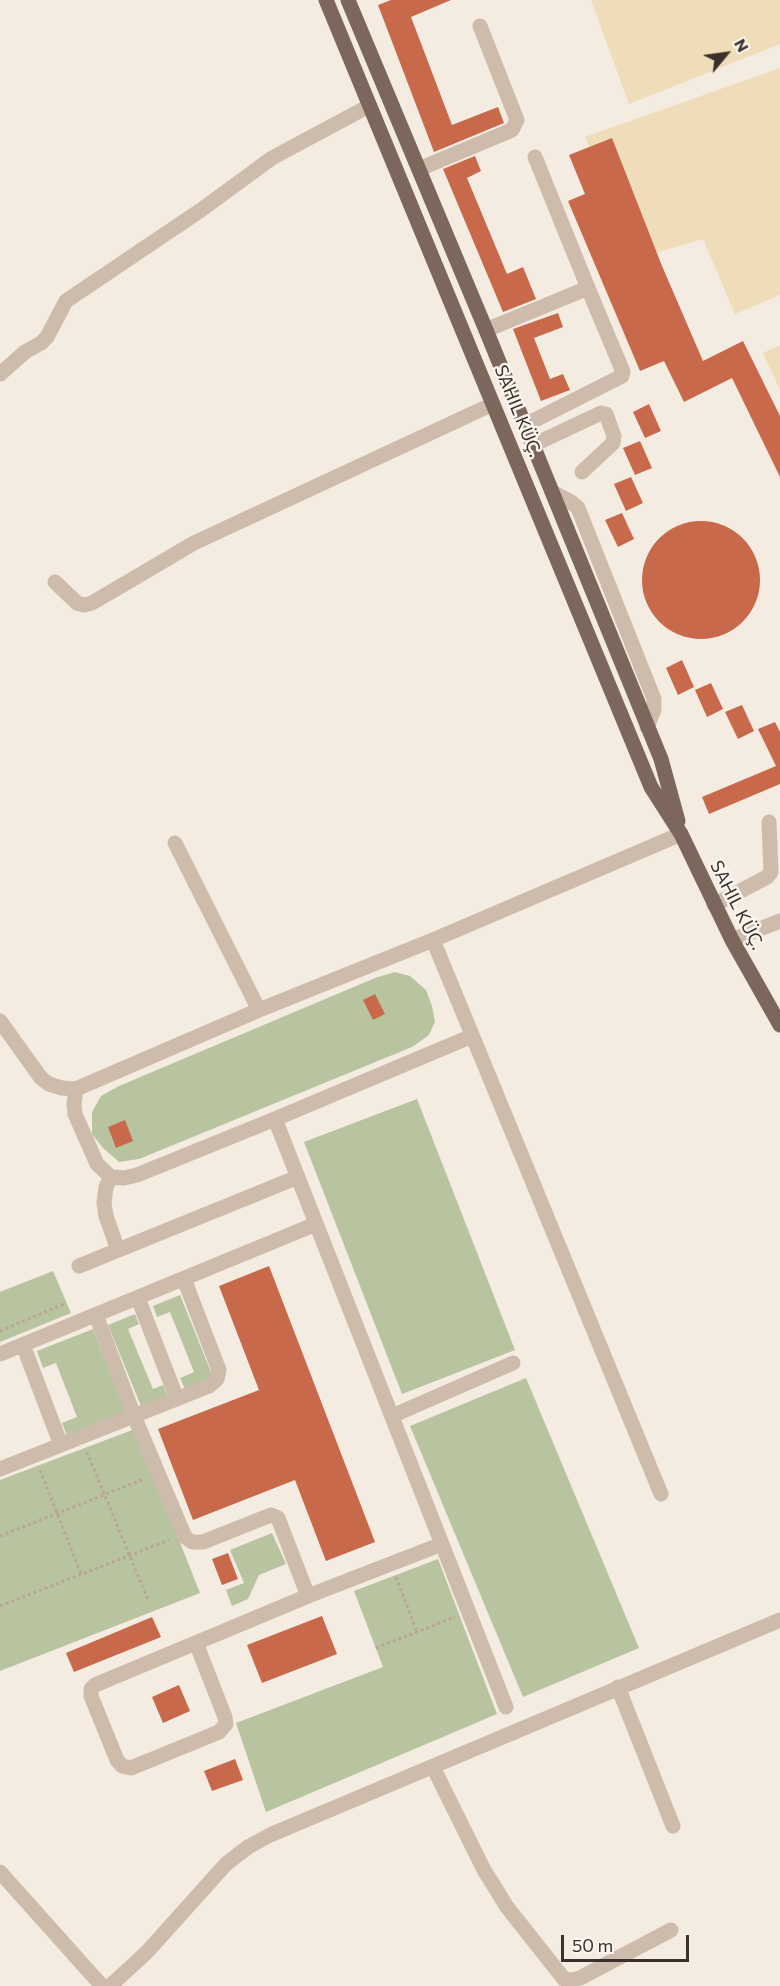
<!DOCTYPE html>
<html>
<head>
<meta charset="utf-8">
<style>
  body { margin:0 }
  #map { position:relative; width:780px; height:1986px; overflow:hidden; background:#f4ebe1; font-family:Commissioner,sans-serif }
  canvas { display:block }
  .north { position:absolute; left:696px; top:24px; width:60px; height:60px; -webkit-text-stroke:4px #fbf5ee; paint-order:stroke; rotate:61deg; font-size:16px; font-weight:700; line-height:24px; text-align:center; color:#3b302b }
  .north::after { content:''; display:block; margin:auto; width:21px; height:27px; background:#3b302b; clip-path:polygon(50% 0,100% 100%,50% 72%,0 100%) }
  .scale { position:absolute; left:561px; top:1935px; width:128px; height:27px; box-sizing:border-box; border:3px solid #3b302b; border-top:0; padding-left:8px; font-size:18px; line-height:21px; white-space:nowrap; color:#3b302b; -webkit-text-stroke:4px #fbf5ee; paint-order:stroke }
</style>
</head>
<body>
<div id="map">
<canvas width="780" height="1986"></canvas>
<div class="north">N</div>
<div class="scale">50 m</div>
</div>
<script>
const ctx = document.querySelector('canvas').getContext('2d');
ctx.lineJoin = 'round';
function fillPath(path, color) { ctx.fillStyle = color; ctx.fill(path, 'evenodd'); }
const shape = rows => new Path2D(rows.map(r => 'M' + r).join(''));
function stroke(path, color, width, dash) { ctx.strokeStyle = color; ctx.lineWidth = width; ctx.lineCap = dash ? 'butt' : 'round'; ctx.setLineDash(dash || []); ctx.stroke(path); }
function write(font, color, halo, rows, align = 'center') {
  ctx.font = font + ' Commissioner,sans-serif'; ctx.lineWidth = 5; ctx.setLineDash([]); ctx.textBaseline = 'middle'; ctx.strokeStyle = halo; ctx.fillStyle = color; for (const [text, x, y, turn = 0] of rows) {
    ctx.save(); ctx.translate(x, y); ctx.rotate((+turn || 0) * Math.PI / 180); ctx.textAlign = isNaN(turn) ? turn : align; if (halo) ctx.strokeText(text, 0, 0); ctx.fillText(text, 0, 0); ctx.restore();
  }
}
fillPath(shape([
  [395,972,410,976,426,990,432,1006,435,1022,429,1035,412,1047,139,1159,119,1162,103,1148,92,1134,92,1112,101,1096,119,1086,375,978],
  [417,1099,515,1350,402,1394,304,1142],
  [53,1271,71,1313,0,1342,0,1292],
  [180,1295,213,1377,185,1389,180,1378,194,1372,170,1312,157,1317,153,1306],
  [135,1314,139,1324,128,1329,153,1389,163,1385,167,1395,141,1406,108,1325],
  [93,1329,126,1413,67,1436,62,1423,77,1417,56,1363,43,1368,37,1351],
  [526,1378,639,1648,523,1697,410,1426],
  [135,1429,200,1593,0,1671,0,1480],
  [272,1533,286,1564,259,1575,248,1599,232,1606,226,1590,244,1583,230,1550],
  [438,1559,497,1714,266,1812,236,1723,383,1667,354,1591]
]), '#b8c4a0');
fillPath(shape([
  [591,0,780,0,780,44,629,104],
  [780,68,780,295,735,314,703,239,637,258,585,137],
  [780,345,780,390,763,353]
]), '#efdcb8');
fillPath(shape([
  [391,0,451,0,411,17,452,125,498,107,504,123,434,152,378,5],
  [612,138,662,266,703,361,743,341,780,416,780,477,732,378,684,402,664,361,640,371,568,201,585,194,569,155],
  [475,156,481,171,467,178,507,274,523,267,536,299,503,312,443,169],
  [558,313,563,327,534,338,550,379,563,374,570,390,541,401,513,329],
  [649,404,661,431,645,438,633,412],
  [640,441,652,468,635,475,623,448],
  [631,477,643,503,626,511,614,484],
  [622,513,634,539,618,547,605,520],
  '642 580a59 59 0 1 1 118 0a59 59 0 1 1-118 0Z',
  [682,660,694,687,678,695,666,668],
  [711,683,723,709,707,717,695,690],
  [742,705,754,731,738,739,725,712],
  [775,722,780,732,780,784,709,814,702,797,776,766,758,729],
  [375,994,385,1014,373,1020,363,1000],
  [125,1120,133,1141,116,1148,108,1127],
  [269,1266,375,1542,326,1561,295,1480,193,1520,158,1429,259,1390,219,1286],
  [228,1553,238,1579,222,1585,212,1559],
  [322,1616,337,1654,262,1683,247,1645],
  [152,1617,161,1637,74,1672,66,1653],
  [179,1685,190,1711,163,1723,152,1697],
  [235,1759,243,1780,212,1791,204,1771]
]), '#c8694b');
stroke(shape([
  [0,1331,66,1303],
  [87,1452,148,1600],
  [40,1470,81,1574],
  [0,1536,144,1479],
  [396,1577,417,1632],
  [0,1606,169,1540],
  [376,1648,455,1617]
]), '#b9a596', 3, [3, 3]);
stroke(shape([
  [419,169,512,130,517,120,480,26],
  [486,330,588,288,535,157],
  [0,374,25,352,41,343,47,337,66,301,201,210,272,158,369,106],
  [525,425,622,376,623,372,588,288],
  [533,445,601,413,606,414,614,436,613,443,582,472],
  [552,492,571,502,578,508,654,699,654,710,647,727],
  [55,582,77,603,84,605,92,603,194,543,493,404],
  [175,843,259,1010],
  [714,905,767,877,771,872,769,822],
  [433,940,661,1494],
  [732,940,780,921],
  [0,1021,41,1078,49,1084,62,1088,76,1089,259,1010,433,940,681,834],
  [76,1089,74,1104,75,1114,97,1164,111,1177,124,1178,137,1175,275,1119,472,1036],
  [275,1119,506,1707],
  [111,1177,106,1187,104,1203,106,1216,118,1250],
  [79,1266,298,1177],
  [138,1298,177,1399],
  [96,1315,134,1416,185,1537,192,1542,203,1542,271,1515,278,1518,308,1596,442,1544],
  [23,1345,61,1445],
  [0,1354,316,1224],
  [392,1416,513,1363],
  [0,1469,209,1386,217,1379,219,1370,184,1279],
  [196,1643,225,1717,226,1724,219,1732,131,1768,122,1766,117,1760,91,1696,91,1689,95,1685,308,1596],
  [618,1687,673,1826],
  [433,1767,484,1870,507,1907,564,1979,571,1980,580,1978,671,1930],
  [0,1872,102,1986],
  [110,1986,147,1952,226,1864,248,1847,270,1835,780,1620]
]), '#cdbbac', 15);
stroke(shape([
  [326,0,651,787,681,834,732,940,780,1025],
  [348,0,486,330,661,759,678,821]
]), '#7d675c', 15);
write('18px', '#3b302b', '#fbf5ee', [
  ["SAHIL KÜÇ.",518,411,68],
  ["SAHIL KÜÇ.",737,905,63]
]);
</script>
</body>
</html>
